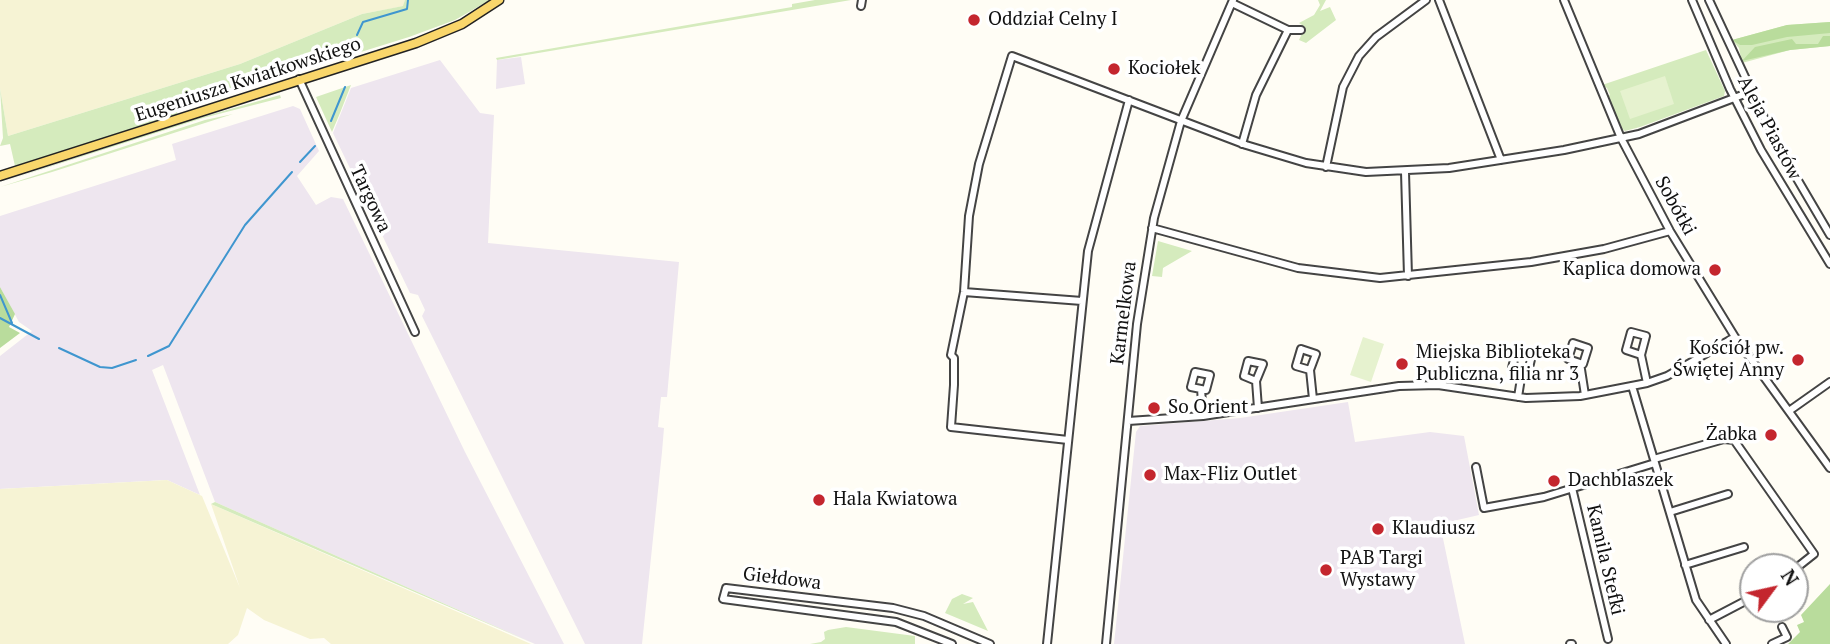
<!DOCTYPE html>
<html>
<head>
<meta charset="utf-8">
<style>
  body { margin:0 }
  #map { position:relative; width:1830px; height:644px; overflow:hidden; background:#fffdf5; font-family:"PT Serif",serif }
  canvas { display:block }
  .north { position:absolute; left:1739px; top:553px; width:70px; height:70px; box-sizing:border-box; background:#fff; border:2px solid #a0a0a0; border-radius:50%; rotate:57deg; font-size:19px; font-weight:700; line-height:28px; text-align:center; color:#111 }
  .north::after { content:''; display:block; margin:auto; width:24px; height:32px; background:#c4262e; clip-path:polygon(50% 0,100% 100%,50% 72%,0 100%) }
</style>
</head>
<body>
<div id="map">
<canvas width="1830" height="644"></canvas>
<div class="north">N</div>
</div>
<script>
const ctx = document.querySelector('canvas').getContext('2d');
ctx.lineJoin = 'round';
function fillPath(path, color) { ctx.fillStyle = color; ctx.fill(path, 'evenodd'); }
const shape = rows => new Path2D(rows.map(r => 'M' + r).join(''));
function stroke(path, color, width, dash) { ctx.strokeStyle = color; ctx.lineWidth = width; ctx.lineCap = dash ? 'butt' : 'round'; ctx.setLineDash(dash || []); ctx.stroke(path); }
function write(font, color, halo, rows, align = 'center') {
  ctx.font = font + ' "PT Serif",serif'; ctx.lineWidth = 7; ctx.setLineDash([]); ctx.textBaseline = 'middle'; ctx.strokeStyle = halo; ctx.fillStyle = color; for (const [text, x, y, turn = 0] of rows) {
    ctx.save(); ctx.translate(x, y); ctx.rotate((+turn || 0) * Math.PI / 180); ctx.textAlign = isNaN(turn) ? turn : align; if (halo) ctx.strokeText(text, 0, 0); ctx.fillText(text, 0, 0); ctx.restore();
  }
}
fillPath(shape([
  [521,57,525,84,496,89,497,60],
  [440,60,480,113,494,115,488,243,679,262,667,397,661,397,658,427,664,428,662,452,642,644,585,644,422,316,425,310,418,295,410,293,333,133,351,88],
  [293,106,300,109,319,151,297,176,316,205,331,197,343,199,465,452,564,644,535,644,215,502,163,365,152,370,200,495,167,480,0,489,0,356,32,331,19,322,0,287,0,216,176,160,172,144],
  [1348,402,1355,442,1430,432,1464,436,1479,515,1440,524,1465,644,1114,644,1136,432,1140,426,1240,418]
]), '#eee6ef');
fillPath(shape([
  [0,0,405,0,404,6,362,14,240,64,8,136,0,88],
  [167,480,202,496,240,588,211,504,531,644,331,644,324,638,310,639,264,620,247,608,238,635,228,644,0,644,0,489]
]), '#f6f3d4');
fillPath(shape([
  [405,0,490,0,455,20,409,37,184,107,177,112,178,115,15,166,10,144,0,146,3,138,0,88,8,136,240,64,362,14,403,6],
  [815,0,851,0,497,60,496,58,792,7,792,4],
  [1318,0,1326,0,1320,11,1330,7,1336,20,1306,43,1299,40,1305,27,1299,23,1314,15,1320,5],
  [1830,22,1830,46,1790,50,1742,63,1739,48,1732,40,1787,25],
  [1706,50,1725,91,1724,96,1640,127,1625,131,1621,128,1607,96,1610,95,1607,88,1602,85],
  [351,85,340,113,332,132,316,97],
  [280,95,281,98,203,118,2,182,181,123],
  [233,114,52,172,0,187,205,120],
  [1158,241,1192,251,1163,268,1162,277,1152,276],
  [215,502,535,644,211,504],
  [962,594,973,598,963,604,973,602,988,631,945,613,952,599],
  [846,627,915,636,915,644,810,644,821,642,825,639,824,632,828,630]
]), '#d5ebbd');
fillPath(shape([
  [1830,22,1830,33,1787,37,1752,45,1740,45,1732,40,1787,25],
  [1823,36,1830,36,1830,46,1790,50,1742,61,1755,47,1792,39,1796,44,1818,44],
  [0,287,15,314,9,327,20,333,0,348],
  [1830,584,1830,644,1788,644,1800,632,1797,625,1804,622,1801,615]
]), '#b9dc9c');
fillPath(shape([
  [1665,76,1674,104,1630,119,1620,91],
  [1363,337,1384,344,1371,382,1350,375]
]), '#e6f2cf');
stroke(shape([
  [357,35,363,22,407,9,408,0],
  [331,121,345,87],
  [300,162,315,146],
  [0,295,12,323],
  [0,318,39,339],
  [59,348,100,367,112,368,136,360],
  [148,356,169,346,245,225,292,172]
]), '#3f96cf', 2);
const minor = shape([
  [1439,0,1501,160],
  [1564,0,1621,138,1670,231,1735,337,1830,468],
  [1692,0,1730,89,1761,150,1830,264],
  [1709,0,1776,143,1830,235],
  [1232,3,1288,30,1256,95,1242,144],
  [861,6,862,0],
  [1288,30,1301,30],
  [299,79,415,332],
  [1326,167,1343,87,1359,56,1376,37,1426,0],
  [1405,172,1408,276],
  [1152,228,1298,268,1380,278,1531,262,1604,249,1670,231],
  [964,292,1082,301],
  [1641,355,1626,350,1631,332,1646,336,1641,355,1647,383],
  [1580,363,1568,359,1573,343,1588,348,1583,364,1580,363,1585,395],
  [1310,370,1296,366,1301,349,1316,354,1310,370,1313,399],
  [1256,381,1244,376,1248,361,1263,364,1256,381,1258,408],
  [1632,386,1696,600,1726,644],
  [1201,389,1191,387,1195,372,1210,375,1206,390,1201,389,1203,416],
  [1518,397,1522,372,1528,372,1532,355,1516,351,1512,368,1522,372],
  [1789,411,1830,382],
  [1128,421,1203,416,1399,386,1438,385,1526,398,1580,396,1647,383,1667,376,1735,337],
  [1068,440,951,427,954,385,954,358,951,355,964,292,969,216,979,164,1012,56,1246,145,1306,163,1366,172,1449,168,1564,150,1639,134,1750,92],
  [1654,459,1724,439,1734,440,1814,554,1795,569],
  [1476,467,1484,508,1544,497,1655,463],
  [1572,488,1608,639],
  [1670,512,1728,494],
  [1685,565,1744,547],
  [1709,620,1753,597],
  [952,644,896,622,723,599,726,588,893,608,924,616,990,644],
  [1047,644,1088,251,1129,100],
  [1106,644,1137,324,1154,218,1181,121,1233,0],
  [1570,644,1572,644],
  [1772,644,1787,637,1782,627]
]);
const major = shape([
  [0,176,416,43,462,24,499,0]
]);
stroke(minor, '#444', 10);
stroke(major, '#222', 11);
stroke(minor, '#fff', 6);
stroke(major, '#f9d66b', 8);
for (const [x, y, r, color] of [
  [974,20,7,"#c4262e"],
  [1114,69,7,"#c4262e"],
  [1715,270,7,"#c4262e"],
  [1798,360,7,"#c4262e"],
  [1402,364,7,"#c4262e"],
  [1154,408,7,"#c4262e"],
  [1771,435,7,"#c4262e"],
  [1150,475,7,"#c4262e"],
  [1554,481,7,"#c4262e"],
  [819,500,7,"#c4262e"],
  [1378,529,7,"#c4262e"],
  [1326,570,7,"#c4262e"]
]) { const dot = new Path2D(); dot.arc(x, y, r, 0, 2 * Math.PI); ctx.fillStyle = color; ctx.fill(dot); stroke(dot, '#fff', 2.5); }
write('19px', '#111', '#fff', [
  ["Oddział Celny I",988,20],
  ["Kociołek",1128,69],
  ["Kaplica domowa",1701,270,"right"],
  ["Kościół pw.",1784,349,"right"],
  ["Świętej Anny",1784,371,"right"],
  ["Miejska Biblioteka",1416,353],
  ["Publiczna, filia nr 3",1416,375],
  ["So Orient",1168,408],
  ["Żabka",1757,435,"right"],
  ["Max-Fliz Outlet",1164,475],
  ["Dachblaszek",1568,481],
  ["Hala Kwiatowa",833,500],
  ["Klaudiusz",1392,529],
  ["PAB Targi",1340,559],
  ["Wystawy",1340,581]
], 'left');
write('19px', '#111', '#fff', [
  ["Eugeniusza Kwiatkowskiego",248,80,-18],
  ["Aleja Piastów",1769,128,62],
  ["Targowa",370,199,65],
  ["Sobótki",1675,206,61],
  ["Karmelkowa",1124,313,-83],
  ["Kamila Stefki",1605,560,77],
  ["Giełdowa",782,579,7]
]);
</script>
</body>
</html>
